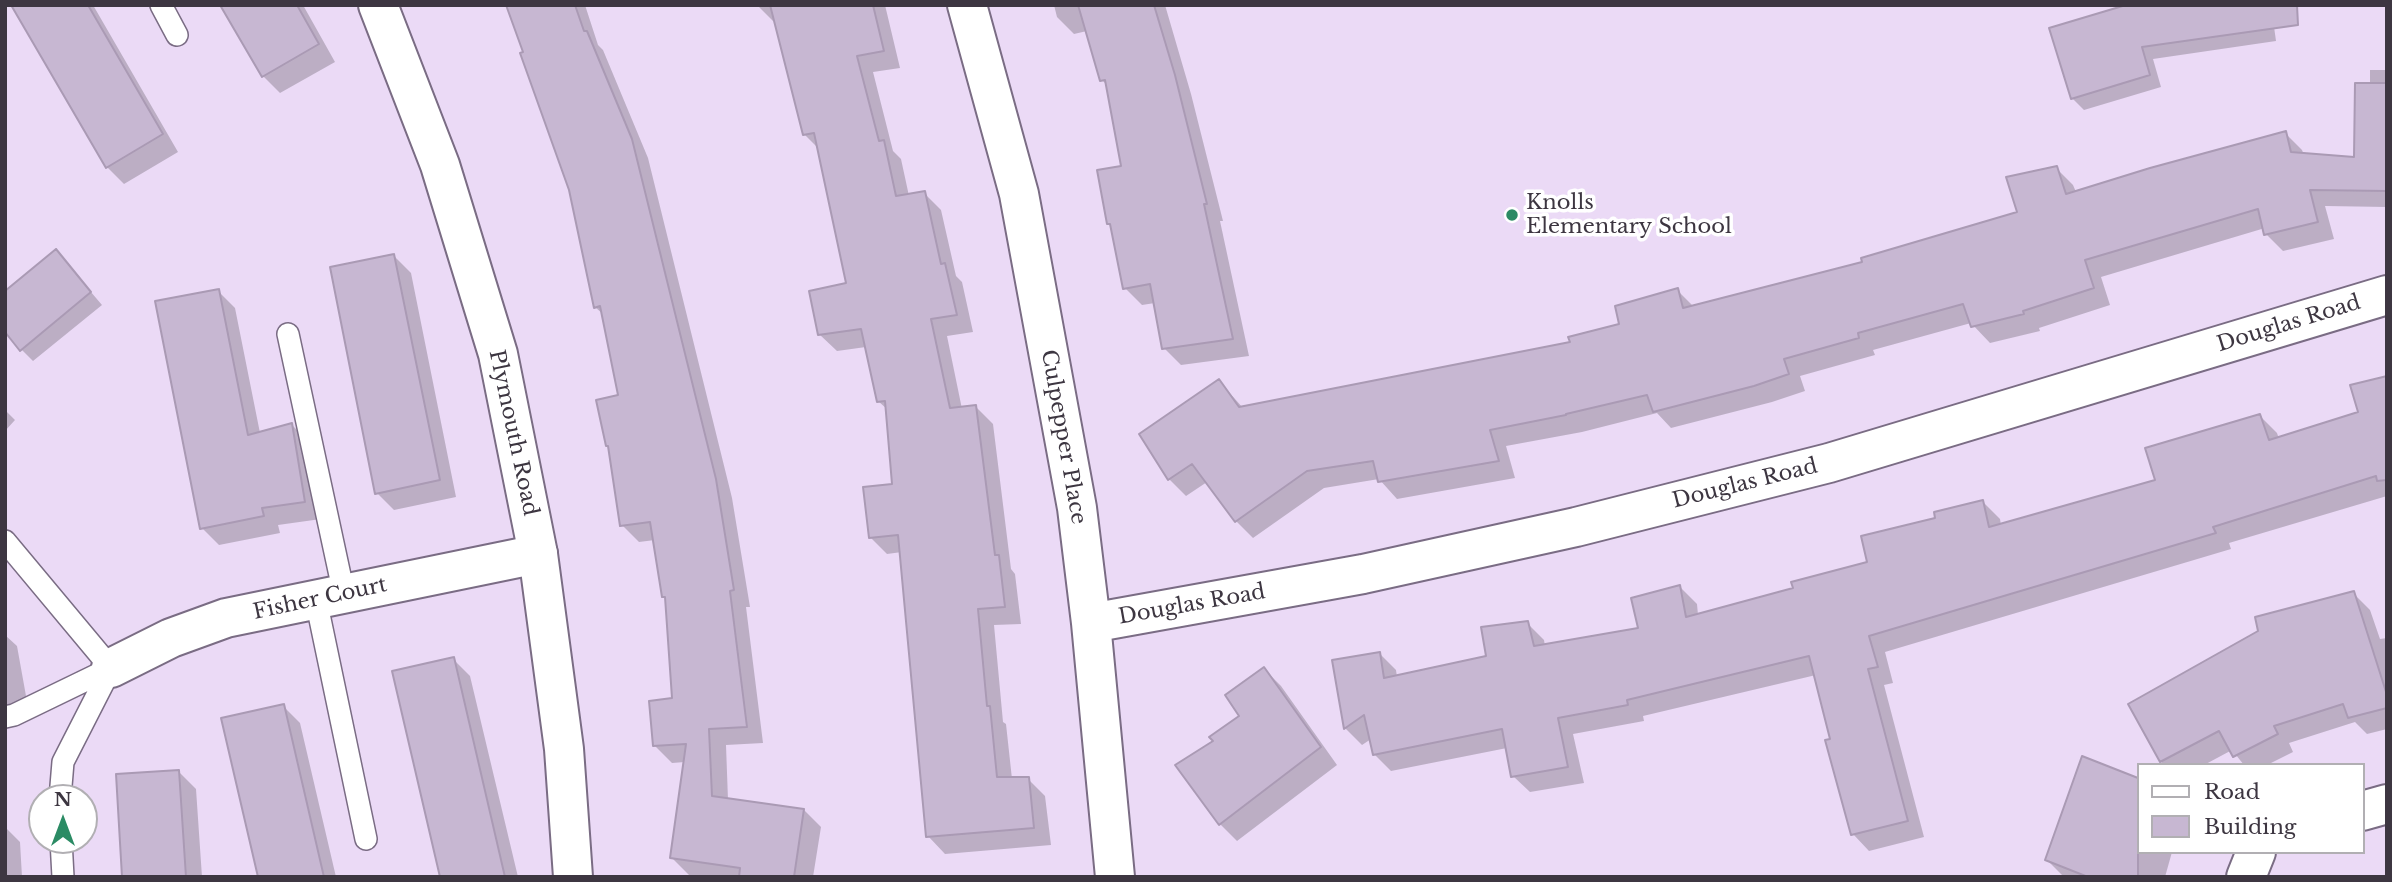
<!DOCTYPE html>
<html>
<head>
<meta charset="utf-8">
<style>
  body { margin:0 }
  #map { position:relative; width:2392px; height:882px; overflow:hidden; background:#ebdaf6; font-family:"Libre Baskerville",serif }
  canvas { display:block }
  .frame { position:absolute; inset:0; border:7px solid #3d3641; pointer-events:none }
  .legend { position:absolute; left:2137px; top:763px; width:228px; height:91px; box-sizing:border-box; background:#fff; border:2px solid #b1afb3; margin:0; padding:9px 12px; list-style:none; font-size:21px; color:#3d3641 }
  .legend li { display:flex; align-items:center; gap:14px; height:35px }
  .legend b { width:35px; border:2px solid #b1afb3 }
  .north { position:absolute; left:28px; top:784px; width:70px; height:70px; box-sizing:border-box; background:#fff; border:2px solid #b1afb3; border-radius:50%; rotate:0deg; font-size:19px; font-weight:700; line-height:28px; text-align:center; color:#3d3641 }
  .north::after { content:''; display:block; margin:auto; width:24px; height:32px; background:#2b8b64; clip-path:polygon(50% 0,100% 100%,50% 72%,0 100%) }
</style>
</head>
<body>
<div id="map">
<canvas width="2392" height="882"></canvas>
<div class="frame"></div>
<ul class="legend">
<li><b style="height:9px;background:#fff"></b>Road</li>
<li><b style="height:19px;background:#c7b7d2"></b>Building</li>
</ul>
<div class="north">N</div>
</div>
<script>
const ctx = document.querySelector('canvas').getContext('2d');
ctx.lineJoin = 'round';
function fillPath(path, color) { ctx.fillStyle = color; ctx.fill(path, 'evenodd'); }
const shape = rows => new Path2D(rows.map(r => 'M' + r).join(''));
function stroke(path, color, width, dash) { ctx.strokeStyle = color; ctx.lineWidth = width; ctx.lineCap = dash ? 'butt' : 'round'; ctx.setLineDash(dash || []); ctx.stroke(path); }
function write(font, color, halo, rows, align = 'center') {
  ctx.font = font + ' "Libre Baskerville",serif'; ctx.lineWidth = 7; ctx.setLineDash([]); ctx.textBaseline = 'middle'; ctx.strokeStyle = halo; ctx.fillStyle = color; for (const [text, x, y, turn = 0] of rows) {
    ctx.save(); ctx.translate(x, y); ctx.rotate((+turn || 0) * Math.PI / 180); ctx.textAlign = isNaN(turn) ? turn : align; if (halo) ctx.strokeText(text, 0, 0); ctx.fillText(text, 0, 0); ctx.restore();
  }
}
fillPath(shape([
  [13,5,93,5,178,152,124,184,107,167],
  [222,5,303,5,335,62,280,93,263,76],
  [508,5,585,5,598,45,603,50,648,158,732,498,750,607,746,607,763,743,726,745,728,800,804,810,821,827,813,877,703,877,689,875,672,858,685,762,672,763,655,746,673,700,667,600,663,596,655,540,639,542,622,525,611,448,620,396,604,315,595,307,571,190],
  [757,5,885,5,900,68,873,72,893,151,901,159,909,196,924,193,941,210,956,276,962,282,973,332,947,336,962,409,976,407,993,424,1011,569,1015,574,1021,624,994,625,1003,722,1006,724,1012,779,1028,779,1045,796,1051,845,945,854,928,836,902,552,887,554,870,537,894,485,888,410,878,401,866,347,837,351,819,334,848,285,819,149,804,134,775,21,773,21],
  [1054,5,1165,5,1191,94,1223,221,1220,221,1249,356,1181,365,1164,348,1155,303,1142,305,1125,288,1112,228,1108,223,1123,168,1108,86,1102,80,1087,31,1074,34,1057,17],
  [2271,5,2276,41,2153,59,2161,87,2084,110,2072,98,2051,30],
  [2370,70,2387,70,2387,207,2325,206,2334,239,2283,251,2266,234,2265,228,2101,277,2110,305,2039,328,2040,331,1990,343,1971,323,1873,350,1875,355,1800,376,1805,391,1772,402,1671,428,1657,413,1582,432,1506,446,1515,478,1397,499,1379,479,1324,488,1253,538,1236,521,1207,482,1186,496,1169,479,1141,434,1219,381,1243,408,1572,344,1621,325,1677,290,1694,307,1864,263,2020,213,2056,168,2073,185,2076,192,2285,133,2302,150,2304,155,2356,159,2370,85],
  [56,251,102,305,33,361,21,349],
  [394,256,411,273,456,497,394,510,377,493],
  [218,291,235,308,260,433,292,425,309,442,321,519,278,525,280,533,219,545,202,528],
  [2387,377,2387,496,2229,543,2231,549,1885,652,1893,683,1884,685,1924,837,1869,851,1853,834,1816,675,1643,716,1644,721,1573,734,1584,783,1530,792,1513,776,1507,748,1391,771,1374,754,1371,739,1362,745,1346,729,1334,661,1379,653,1396,670,1397,677,1489,657,1527,623,1544,640,1545,646,1640,629,1680,587,1697,604,1698,615,1795,589,1869,563,1937,519,1983,502,2000,519,2001,525,2157,481,2260,416,2277,433,2279,439,2360,413],
  [5,410,15,420,5,431],
  [2353,593,2370,610,2380,639,2387,638,2387,729,2367,734,2355,722,2289,743,2293,752,2267,765,2244,765,2232,750,2204,765,2163,765,2131,705],
  [5,635,17,646,28,707,5,712],
  [453,659,470,676,518,877,442,877],
  [1264,669,1281,686,1337,765,1237,841,1220,824,1215,741,1241,716],
  [283,706,300,723,336,877,260,877],
  [2083,758,2138,780,2138,852,2172,852,2165,877,2064,877,2047,860],
  [179,772,196,789,202,877,124,877],
  [5,827,20,842,22,877,5,877]
]), '#0003');
const building = shape([
  [11,5,88,5,163,134,106,168,11,5],
  [220,5,297,5,319,44,262,77,220,5],
  [506,5,575,5,584,31,587,31,632,139,716,479,734,590,730,591,747,727,709,729,712,796,804,809,794,877,739,877,740,868,670,858,686,744,653,746,649,701,672,698,665,597,662,597,650,522,620,526,608,446,606,446,596,400,618,395,600,306,594,308,569,190,520,53,523,52,506,5],
  [770,5,873,5,884,51,857,56,879,141,884,140,896,196,925,191,941,264,945,263,957,315,931,319,950,408,976,405,995,555,999,555,1005,607,978,609,987,706,990,706,997,777,1029,777,1034,828,926,837,898,535,869,538,863,487,892,484,885,401,877,402,861,329,818,335,809,291,846,283,814,133,803,135,770,5],
  [1078,5,1154,5,1175,75,1207,204,1204,204,1233,339,1162,349,1150,284,1123,289,1110,224,1107,224,1097,170,1121,166,1105,80,1100,81,1078,5],
  [2126,5,2297,5,2298,25,2142,47,2150,75,2071,99,2049,28,2126,5],
  [2355,83,2387,83,2387,191,2310,190,2318,222,2264,235,2258,209,2085,260,2094,288,2023,311,2024,314,1971,327,1963,304,1858,333,1859,338,1784,359,1789,374,1754,386,1653,412,1647,395,1566,414,1566,415,1490,430,1499,461,1378,482,1373,461,1307,471,1235,522,1192,464,1168,480,1139,434,1219,379,1239,407,1570,342,1568,337,1619,324,1615,306,1678,288,1683,308,1862,262,1861,258,2017,212,2006,177,2057,166,2066,194,2150,168,2286,131,2291,152,2354,157,2355,83],
  [56,249,91,292,20,351,5,332,5,291,56,249],
  [394,254,440,480,375,494,330,267,394,254],
  [219,289,248,435,292,423,305,502,262,508,264,516,200,529,155,301,219,289],
  [2387,376,2387,480,2377,481,2376,476,2213,527,2216,533,1869,636,1878,667,1868,669,1908,821,1851,835,1825,740,1830,739,1809,656,1627,700,1628,705,1558,718,1568,767,1511,777,1502,729,1373,755,1364,715,1344,729,1332,660,1380,652,1384,678,1486,656,1481,627,1528,621,1534,646,1638,628,1631,598,1680,585,1686,617,1793,588,1791,582,1867,562,1861,536,1935,518,1934,512,1983,500,1989,527,2155,480,2145,448,2260,414,2269,440,2358,412,2350,385,2387,376],
  [2354,591,2387,695,2387,708,2348,718,2343,704,2274,726,2278,734,2233,757,2219,731,2160,762,2128,704,2258,631,2255,617,2354,591],
  [454,657,505,877,440,877,392,671,454,657],
  [1264,667,1321,747,1219,825,1175,765,1213,741,1209,737,1239,716,1225,695,1264,667],
  [284,704,324,877,258,877,221,718,284,704],
  [2082,756,2138,778,2138,877,2088,877,2045,860,2082,756],
  [179,770,186,877,122,877,116,774,179,770]
]);
fillPath(building, '#c7b7d2');
stroke(building, '#aa9ab4', 2);
const service = shape([
  [161,5,177,35],
  [288,334,344,594],
  [5,541,111,668],
  [316,600,366,839],
  [5,717,14,715,111,668],
  [60,798,63,762,111,668],
  [61,840,63,877]
]);
const minor = shape([
  [967,5,1019,194,1077,508,1091,623,1115,877],
  [1091,623,1363,574,1576,527,1829,463,2387,295],
  [111,668,171,638,226,618,538,554],
  [2362,811,2387,804],
  [2246,877,2256,852]
]);
const tertiary = shape([
  [378,5,440,165,498,354,538,554,564,749,573,877]
]);
stroke(service, '#7a6c84', 24);
stroke(minor, '#7a6c84', 42);
stroke(tertiary, '#7a6c84', 42);
stroke(service, '#fff', 21);
stroke(minor, '#fff', 38);
stroke(tertiary, '#fff', 38);
for (const [x, y, r, color] of [
  [1512,215,7,"#2b8b64"]
]) { const dot = new Path2D(); dot.arc(x, y, r, 0, 2 * Math.PI); ctx.fillStyle = color; ctx.fill(dot); stroke(dot, '#fff', 2.5); }
write('21px', '#3d3641', '#fff', [
  ["Knolls",1526,203],
  ["Elementary School",1526,227]
], 'left');
write('21px', '#3d3641', '#fff', [
  ["Douglas Road",2289,324,-17],
  ["Plymouth Road",513,433,78],
  ["Culpepper Place",1063,437,80],
  ["Douglas Road",1745,484,-14],
  ["Fisher Court",320,599,-12],
  ["Douglas Road",1192,605,-10]
]);
</script>
</body>
</html>
